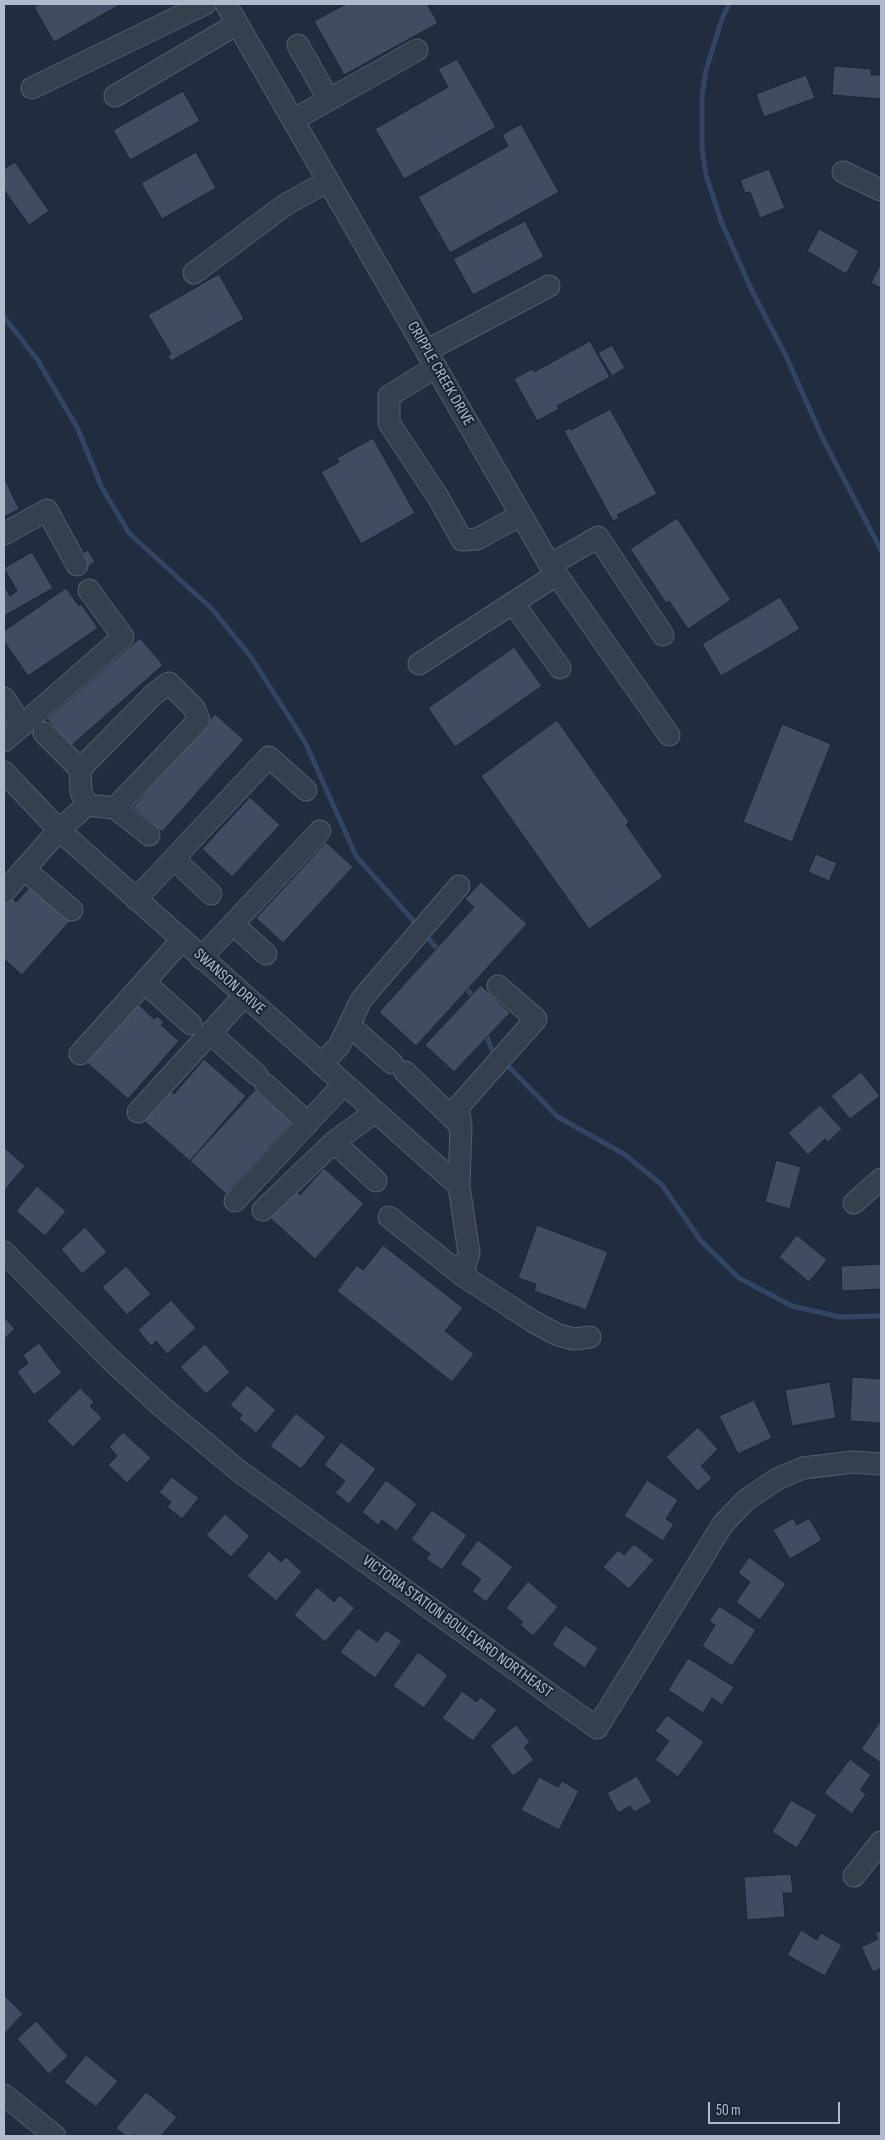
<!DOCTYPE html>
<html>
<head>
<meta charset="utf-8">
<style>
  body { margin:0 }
  #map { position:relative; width:885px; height:2140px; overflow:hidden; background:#212d3e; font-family:"Sofia Sans Condensed",sans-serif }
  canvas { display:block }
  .frame { position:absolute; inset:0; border:5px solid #b1baca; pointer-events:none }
  .scale { position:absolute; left:708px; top:2102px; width:132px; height:22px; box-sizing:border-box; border:2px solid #b1baca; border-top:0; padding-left:6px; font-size:15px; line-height:18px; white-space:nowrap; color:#b1baca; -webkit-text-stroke:4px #1b2433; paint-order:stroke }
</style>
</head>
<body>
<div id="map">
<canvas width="885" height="2140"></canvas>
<div class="frame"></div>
<div class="scale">50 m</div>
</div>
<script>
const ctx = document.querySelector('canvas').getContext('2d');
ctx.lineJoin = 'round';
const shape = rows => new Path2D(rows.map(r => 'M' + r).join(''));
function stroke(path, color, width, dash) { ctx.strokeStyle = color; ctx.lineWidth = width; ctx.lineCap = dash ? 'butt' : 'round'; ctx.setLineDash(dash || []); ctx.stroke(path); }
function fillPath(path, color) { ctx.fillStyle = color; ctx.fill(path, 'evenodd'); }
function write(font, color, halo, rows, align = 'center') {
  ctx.font = font + ' "Sofia Sans Condensed",sans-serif'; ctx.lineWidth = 4; ctx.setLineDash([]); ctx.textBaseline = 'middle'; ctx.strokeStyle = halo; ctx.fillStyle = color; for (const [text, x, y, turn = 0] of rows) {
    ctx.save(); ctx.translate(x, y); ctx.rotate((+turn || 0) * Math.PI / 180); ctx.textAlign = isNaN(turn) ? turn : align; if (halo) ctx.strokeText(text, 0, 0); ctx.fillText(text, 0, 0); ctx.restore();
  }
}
stroke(shape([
  [729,4,722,19,706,70,702,96,702,149,706,175,721,221,752,291,786,356,823,439,881,550],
  [4,317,37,359,78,429,102,488,129,533,212,609,251,657,305,742,356,856,418,926],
  [425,935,441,953],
  [464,984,474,999],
  [485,1031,491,1048,498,1056],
  [504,1062,558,1117,624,1154,662,1185,701,1241,739,1278,792,1306,840,1317,881,1316]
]), '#324565', 5);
const building = shape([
  [39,4,121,4,54,42,34,7,39,4],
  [346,4,427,4,438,23,344,75,314,21,346,4],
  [457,59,496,127,404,179,375,129,448,87,438,69,457,59],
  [834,66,871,69,871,75,881,75,881,99,832,95,834,66],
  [806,75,815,98,764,117,756,94,806,75],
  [183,91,200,121,130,160,113,130,183,91],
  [521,124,559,192,450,253,418,197,508,146,502,135,521,124],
  [196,152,216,188,162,219,141,183,196,152],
  [15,162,49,211,29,225,4,190,4,169,15,162],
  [769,169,785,208,760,218,750,192,745,193,740,180,769,169],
  [525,221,544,257,473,295,453,259,525,221],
  [819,229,859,251,846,274,807,251,819,229],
  [881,263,881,288,871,283,881,263],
  [219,274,244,319,171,361,168,356,171,354,148,315,219,274],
  [590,341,610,377,557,406,559,409,537,421,514,379,532,369,534,372,590,341],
  [612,345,625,368,612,376,598,353,612,345],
  [610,409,657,494,617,515,619,518,613,521,564,431,570,428,571,430,610,409],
  [373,438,415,513,361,544,321,472,339,462,337,458,373,438],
  [4,477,19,509,4,517,4,477],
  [677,518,731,600,688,629,669,601,666,603,630,549,677,518],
  [88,550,95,562,86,568,79,556,88,550],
  [32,552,53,588,4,616,4,585,10,596,17,591,4,568,32,552],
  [66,588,79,606,81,604,98,628,28,676,4,641,4,631,66,588],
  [780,597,800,629,721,676,702,644,780,597],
  [140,638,163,665,71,746,47,719,140,638],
  [514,647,542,686,455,747,428,708,514,647],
  [215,714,244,740,162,832,133,807,215,714],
  [557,720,629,822,626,825,663,877,589,929,481,776,557,720],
  [782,724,831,744,792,842,743,822,782,724],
  [250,797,280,825,232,877,202,849,250,797],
  [326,842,353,867,283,943,256,918,326,842],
  [816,854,837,863,829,881,808,872,816,854],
  [481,882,527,924,416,1046,379,1012,474,907,465,899,481,882],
  [32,885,71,920,22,975,4,959,4,904,10,896,16,902,32,885],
  [481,985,510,1013,454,1072,425,1045,481,985],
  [137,1003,154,1019,157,1016,164,1022,161,1025,179,1041,128,1099,85,1061,137,1003],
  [204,1059,246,1096,190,1161,142,1119,168,1089,174,1094,204,1059],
  [861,1072,880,1096,850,1119,831,1096,861,1072],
  [255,1090,292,1123,226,1194,190,1161,255,1090],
  [820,1105,842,1129,828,1142,825,1139,808,1155,788,1133,820,1105],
  [4,1147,25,1166,4,1191,4,1147],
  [776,1160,801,1167,790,1209,765,1202,776,1160],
  [324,1168,364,1204,315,1259,269,1217,294,1189,300,1195,324,1168],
  [37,1186,66,1211,45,1236,16,1211,37,1186],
  [537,1225,608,1252,586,1310,534,1291,536,1284,518,1278,537,1225],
  [85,1227,107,1252,82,1274,61,1249,85,1227],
  [797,1235,827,1260,809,1282,779,1257,797,1235],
  [383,1245,463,1308,445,1331,474,1354,452,1382,337,1291,357,1265,363,1270,383,1245],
  [881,1264,881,1289,842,1291,841,1266,881,1264],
  [126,1266,151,1294,127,1315,102,1287,126,1266],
  [171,1300,196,1328,167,1354,156,1341,151,1346,138,1330,171,1300],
  [4,1317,15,1329,4,1339,4,1317],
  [39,1343,62,1373,34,1395,17,1372,28,1363,23,1355,39,1343],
  [205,1344,230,1372,206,1394,180,1367,205,1344],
  [852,1377,881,1379,881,1423,850,1421,852,1377],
  [830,1382,836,1418,792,1426,785,1390,830,1382],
  [247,1385,276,1410,256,1433,239,1419,242,1415,230,1405,247,1385],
  [80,1388,94,1402,90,1406,102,1418,73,1447,47,1421,80,1388],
  [754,1400,772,1438,738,1454,719,1416,754,1400],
  [296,1413,326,1437,301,1469,270,1446,296,1413],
  [698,1427,718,1449,701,1466,712,1478,698,1491,666,1457,698,1427],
  [123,1432,151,1458,127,1483,108,1465,117,1456,109,1447,123,1432],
  [341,1442,376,1469,349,1504,335,1493,345,1481,324,1465,341,1442],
  [172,1477,199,1498,182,1519,167,1507,171,1502,159,1492,172,1477],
  [386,1480,417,1504,397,1531,382,1520,378,1525,362,1512,386,1480],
  [647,1480,678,1500,666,1519,674,1524,663,1541,624,1516,647,1480],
  [432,1510,467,1535,442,1570,426,1559,430,1554,411,1539,432,1510],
  [225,1514,250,1536,231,1557,206,1535,225,1514],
  [793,1518,797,1525,809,1518,822,1540,790,1559,773,1530,793,1518],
  [478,1540,513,1567,486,1602,472,1591,481,1579,460,1564,478,1540],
  [634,1544,654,1560,629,1589,603,1567,618,1550,624,1555,634,1544],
  [269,1551,281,1562,286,1557,302,1572,276,1601,247,1576,269,1551],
  [749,1557,786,1584,760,1620,736,1602,750,1582,738,1573,749,1557],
  [528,1581,558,1607,533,1636,520,1625,523,1622,506,1608,528,1581],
  [317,1587,334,1602,339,1595,355,1608,325,1642,294,1615,317,1587],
  [719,1606,756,1630,732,1666,702,1646,715,1625,709,1621,719,1606],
  [565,1625,598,1648,585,1668,552,1645,565,1625],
  [358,1628,377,1642,386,1630,402,1641,375,1678,340,1652,358,1628],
  [418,1652,448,1675,424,1708,393,1686,418,1652],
  [688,1658,734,1687,722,1705,712,1698,703,1713,668,1690,688,1658],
  [462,1691,477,1702,480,1697,497,1710,473,1741,442,1718,462,1691],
  [667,1715,704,1742,678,1777,655,1760,669,1741,655,1731,667,1715],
  [881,1720,881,1763,861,1749,881,1720],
  [516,1725,530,1742,524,1747,534,1760,513,1776,490,1746,516,1725],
  [850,1759,871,1775,860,1790,866,1794,852,1814,824,1793,850,1759],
  [637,1776,652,1802,634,1812,630,1806,618,1813,607,1793,637,1776],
  [539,1777,558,1787,562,1781,579,1791,559,1830,521,1810,539,1777],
  [791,1800,817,1815,797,1848,772,1832,791,1800],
  [791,1874,793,1893,783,1893,785,1917,747,1920,744,1877,791,1874],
  [801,1930,817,1940,821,1933,842,1945,825,1976,787,1955,801,1930],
  [881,1931,881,1968,873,1972,861,1947,878,1939,875,1933,881,1931],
  [4,1995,23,2014,4,2034,4,1995],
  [36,2021,68,2056,49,2074,17,2039,36,2021],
  [86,2055,118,2081,96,2107,64,2082,86,2055],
  [146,2092,177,2117,161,2136,137,2136,134,2134,132,2136,126,2136,116,2128,146,2092]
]);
fillPath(building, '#404c61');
stroke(building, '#1c2635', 1);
const minor = shape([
  [226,4,550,565,669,735],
  [298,45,329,100],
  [32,88,205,4],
  [115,96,237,24],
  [293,120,417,50],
  [843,172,881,190],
  [194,273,285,205,328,181],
  [426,351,549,286],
  [436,367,389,396,389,423,438,497,462,540,477,539,521,515],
  [4,534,47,510,77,565],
  [550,565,598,537,663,635],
  [513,603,560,668],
  [419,664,556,575],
  [4,698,22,726],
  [44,733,80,769],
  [4,741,123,637,89,590],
  [4,772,59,830,459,1186],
  [115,808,149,835],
  [174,859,211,894],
  [24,869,72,910],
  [4,892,59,830,87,805,115,808,199,720,194,708,169,683,154,694,80,769,81,792,87,805],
  [136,899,269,757,306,790],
  [233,924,266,954],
  [201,958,320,831],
  [144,982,191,1024],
  [350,1026,392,1063],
  [210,1033,257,1075],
  [80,1054,182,940],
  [321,1064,339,1046,361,1000,459,886],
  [266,1085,308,1123],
  [138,1112,244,996],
  [461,1126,458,1107,536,1019,498,986],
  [334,1142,376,1181],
  [235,1201,344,1084],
  [854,1203,881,1179],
  [263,1210,334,1142,375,1112],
  [389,1217,462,1275,469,1253,459,1186,461,1126,405,1072],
  [4,1252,111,1360,161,1406,239,1471,597,1728,723,1524,746,1500,777,1479,803,1468,853,1462,881,1464],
  [462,1275,532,1321,558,1335,574,1339,590,1337],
  [854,1876,881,1842],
  [4,2095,55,2136]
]);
stroke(minor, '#535d6c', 23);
stroke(minor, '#353f4e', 21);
write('16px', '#b1baca', '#1b2433', [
  ["CRIPPLE CREEK DRIVE",440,374,60],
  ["SWANSON DRIVE",229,982,42],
  ["VICTORIA STATION BOULEVARD NORTHEAST",457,1627,36]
]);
</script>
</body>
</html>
